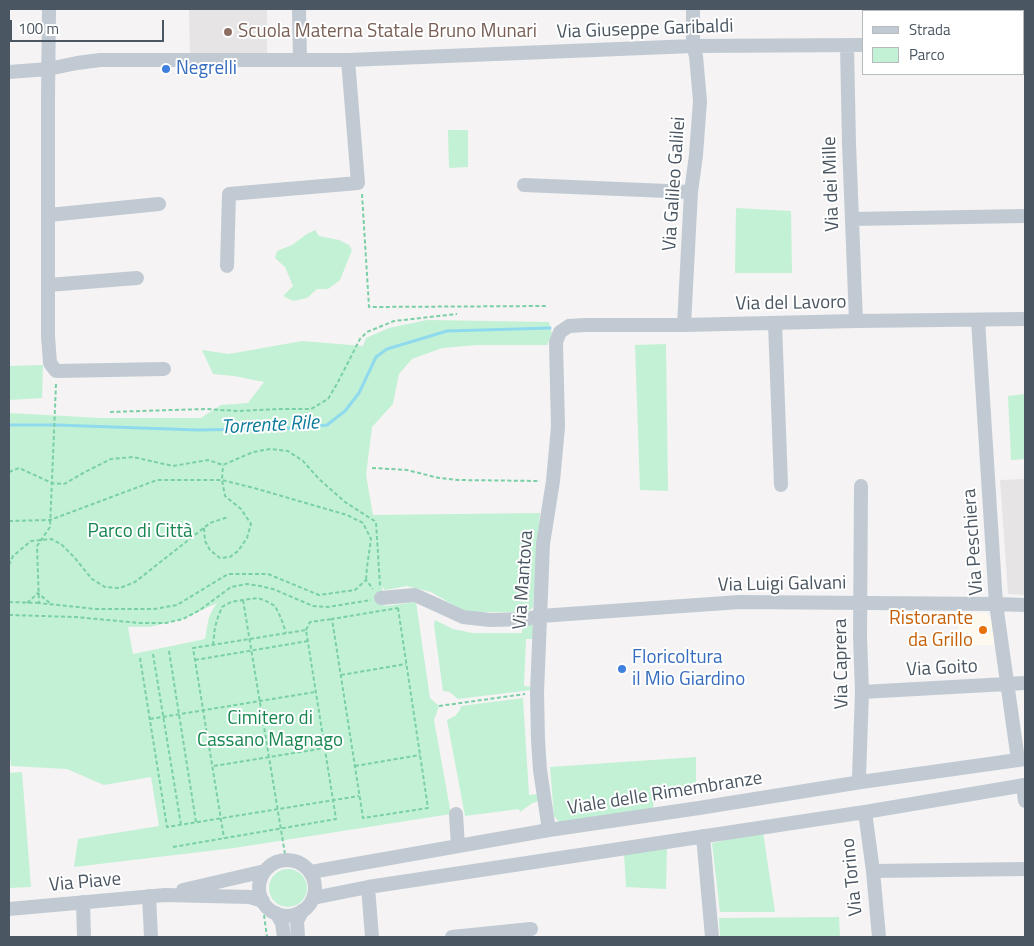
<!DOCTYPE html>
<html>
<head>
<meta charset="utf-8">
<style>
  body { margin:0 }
  #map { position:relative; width:1034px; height:946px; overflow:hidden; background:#f5f3f3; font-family:"Titillium Web",sans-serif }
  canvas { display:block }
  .frame { position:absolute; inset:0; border:10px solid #4a5661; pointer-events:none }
  .legend { position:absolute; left:862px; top:10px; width:162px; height:65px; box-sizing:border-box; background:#fff; border:1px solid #b7bbc0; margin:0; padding:6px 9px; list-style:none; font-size:15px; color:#4a5661 }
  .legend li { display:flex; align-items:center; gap:10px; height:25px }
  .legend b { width:25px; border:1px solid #b7bbc0 }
  .scale { position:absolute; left:10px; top:20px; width:154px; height:22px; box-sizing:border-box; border:2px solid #4a5661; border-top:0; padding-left:6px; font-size:15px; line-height:18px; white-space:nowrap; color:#4a5661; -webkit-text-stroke:4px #fff; paint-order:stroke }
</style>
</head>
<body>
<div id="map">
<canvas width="1034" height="946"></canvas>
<div class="frame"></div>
<ul class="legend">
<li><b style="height:6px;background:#c1cad2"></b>Strada</li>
<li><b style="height:14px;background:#c3f1d5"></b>Parco</li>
</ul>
<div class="scale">100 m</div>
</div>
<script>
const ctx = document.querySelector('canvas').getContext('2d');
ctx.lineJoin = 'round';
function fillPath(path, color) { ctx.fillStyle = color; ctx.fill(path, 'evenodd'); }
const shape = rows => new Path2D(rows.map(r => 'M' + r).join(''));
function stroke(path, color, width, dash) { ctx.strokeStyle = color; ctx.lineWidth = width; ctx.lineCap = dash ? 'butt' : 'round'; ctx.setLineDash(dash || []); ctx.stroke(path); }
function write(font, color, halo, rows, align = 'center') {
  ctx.font = font + ' "Titillium Web",sans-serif'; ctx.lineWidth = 4; ctx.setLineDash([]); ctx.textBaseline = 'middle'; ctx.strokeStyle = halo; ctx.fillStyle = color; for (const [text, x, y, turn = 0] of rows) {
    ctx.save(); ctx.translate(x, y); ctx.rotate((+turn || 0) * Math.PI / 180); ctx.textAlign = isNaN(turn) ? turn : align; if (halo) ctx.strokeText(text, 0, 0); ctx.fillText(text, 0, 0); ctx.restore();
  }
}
fillPath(shape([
  [958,612,986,613,992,619,995,645,958,645]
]), '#fdf9ef');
fillPath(shape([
  [189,9,267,9,267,55,190,55],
  [1025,479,1025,595,1008,594,1000,480]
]), '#e6e4e5');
fillPath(shape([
  [448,130,468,130,468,167,449,168],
  [736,208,791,211,792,273,735,273],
  [315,230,319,236,339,240,349,245,352,250,340,280,328,289,317,289,307,298,293,301,283,296,293,286,285,267,275,258,277,251,292,245,307,234],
  [427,320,549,322,552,334,547,345,477,345,442,348,412,359,399,374,393,404,372,427,366,475,373,515,540,513,533,607,528,612,474,612,460,609,431,592,407,586,385,590,382,586,385,606,416,602,430,698,439,706,434,720,451,814,234,848,74,867,78,839,159,826,151,777,104,785,67,769,11,766,9,745,9,413,101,418,201,418,221,405,248,403,264,382,234,376,213,374,202,350,229,354,302,341,363,346,366,338,389,328],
  [217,603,213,609,209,617,205,639,133,654,128,627,150,627,183,619],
  [666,344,668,491,640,490,635,345],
  [43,365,42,398,9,400,9,366],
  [1025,394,1025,459,1011,460,1008,396],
  [435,620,453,629,472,633,522,633,522,623,532,625,534,629,534,639,526,639,524,686,532,687,531,690,458,699,450,692,443,691,434,625],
  [523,698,529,795,537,794,540,800,531,804,520,812,519,809,465,816,447,720,455,716,460,710,461,706],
  [696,757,696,787,654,798,653,810,561,824,554,816,550,767],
  [22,772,31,887,9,888,9,773],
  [763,832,775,912,720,912,712,843],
  [667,847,666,889,626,887,624,853],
  '269 888a19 19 0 1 1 38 0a19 19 0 1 1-38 0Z',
  [839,917,840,937,720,937,719,918]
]), '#c3f1d5');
stroke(shape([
  [9,425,56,425,198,430,304,428,327,425,345,411,359,393,376,357,387,349,447,331,550,328]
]), '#90daee', 3);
stroke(shape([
  [362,194,369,307,548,306],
  [56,384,50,527,37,546,39,603,96,609,154,609,177,605,228,574,268,574,319,595,355,590,366,580,373,589],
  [110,412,171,410,206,409,238,411,280,409,311,409,328,399,338,382,360,339,367,332,394,321,457,314],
  [372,468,407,470,439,478,458,480,540,481],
  [9,472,19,468,52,483,64,484,85,472,111,459,133,457,173,466,208,460,223,465,253,452,270,449,288,451,303,461,319,479,345,502,376,522,380,586],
  [9,521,50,520,157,480,222,480,254,488,347,515,363,523,371,539,367,567,366,580],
  [204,528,205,541,210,550,220,558,230,557,238,551,247,538,251,524,241,509,225,496,222,480,223,465],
  [9,565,13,556,31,541,51,539,61,544,74,557,92,579,105,587,120,588,135,582,210,523,228,517],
  [243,600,286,860],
  [9,602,39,603],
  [27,603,38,593,52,605],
  [398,608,428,808,363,818,332,619,398,608],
  [9,615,75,617,140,623,166,623,183,619,200,610,231,587,247,584,260,586,273,589,313,606,328,607,371,600],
  [306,630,310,622,332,619],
  [213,645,215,627,218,617,222,607,231,602,243,600,258,598,266,601,275,606,281,618,286,633],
  [169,651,196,822],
  [153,654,181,825],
  [140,658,167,827,359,796],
  [195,660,308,641],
  [341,675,406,664],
  [439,706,525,694],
  [150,719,315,692],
  [214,766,325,748],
  [355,766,420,755],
  [173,847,336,819,306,630,193,648,224,838],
  [264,915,267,937]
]), '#7ad0a6', 2, [4, 2.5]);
stroke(shape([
  [49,9,48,98,48,336,50,363,56,371,164,369],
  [299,9,300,60],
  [888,11,888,9],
  [1023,42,1025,42],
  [847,46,849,144,856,321],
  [9,72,48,69,77,63,100,60,348,60,693,46,863,45],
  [524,185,691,192],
  [49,215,159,204],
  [852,219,1025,216],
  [227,266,229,194,358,183,348,60],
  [48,285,137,278],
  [978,320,996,604,1018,760],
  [775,323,781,485],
  [684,325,691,192,696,155,700,101,696,56,693,46,693,9],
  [381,598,415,595,463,617,490,620,527,619,540,616,740,602,996,604,1025,605],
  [862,692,1025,683],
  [861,782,859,777,862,692,860,636,861,486],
  [1023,785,1025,801],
  [865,812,873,871,879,937],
  [456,814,458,846],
  [549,830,540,770,538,740,537,693,543,544,553,481,558,427,556,342,560,332,569,326,585,325,684,325,856,321,1025,319],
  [703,836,712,937],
  '259 888a28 28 0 1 1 56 0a28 28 0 1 1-56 0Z',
  [873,871,1025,869],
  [311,872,549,830,699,808,861,782,1025,759],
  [368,887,372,937],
  [183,890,265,871],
  [149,896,151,937],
  [313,898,368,887,865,812,1025,785],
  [83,902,84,937],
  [9,909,165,895,250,897,263,901],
  [276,913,282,923,284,937],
  [298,937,297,921,302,911],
  [452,937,531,929]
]), '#c1cad2', 14);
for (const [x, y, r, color] of [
  [228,32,5,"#8d6e63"],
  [166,69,5,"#3f7fe0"],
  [983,630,5,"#e8710a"],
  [622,669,5,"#3f7fe0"]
]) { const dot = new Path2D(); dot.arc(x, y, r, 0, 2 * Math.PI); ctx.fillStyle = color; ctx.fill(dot); stroke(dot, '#fff', 2); }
write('19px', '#4a5661', '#fff', [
  ["Via Giuseppe Garibaldi",645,30,-2],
  ["Via Galileo Galilei",675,184,-86],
  ["Via dei Mille",832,184,-92],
  ["Via del Lavoro",791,304,-1],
  ["Via Peschiera",974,542,-94],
  ["Via Mantova",524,580,-86],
  ["Via Luigi Galvani",782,585,-1],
  ["Via Caprera",842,664,-91],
  ["Via Goito",942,669,-3],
  ["Viale delle Rimembranze",665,794,-9],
  ["Via Torino",853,877,-96],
  ["Via Piave",85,883,-5]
]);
write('19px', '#785e54', '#fff', [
  ["Scuola Materna Statale Bruno Munari",238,32]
], 'left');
write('19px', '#366cbe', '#fff', [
  ["Negrelli",176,69],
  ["Floricoltura",632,658],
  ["il Mio Giardino",632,680]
], 'left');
write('19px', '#17864f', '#fff', [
  ["Parco di Città",140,532],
  ["Cimitero di",270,719],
  ["Cassano Magnago",270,741]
]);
write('19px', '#c56008', '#fff', [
  ["Ristorante",973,619],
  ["da Grillo",973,641]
], 'right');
write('italic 20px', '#0c7c9b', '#fff', [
  ["Torrente Rile",270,426,-3]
]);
</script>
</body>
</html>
